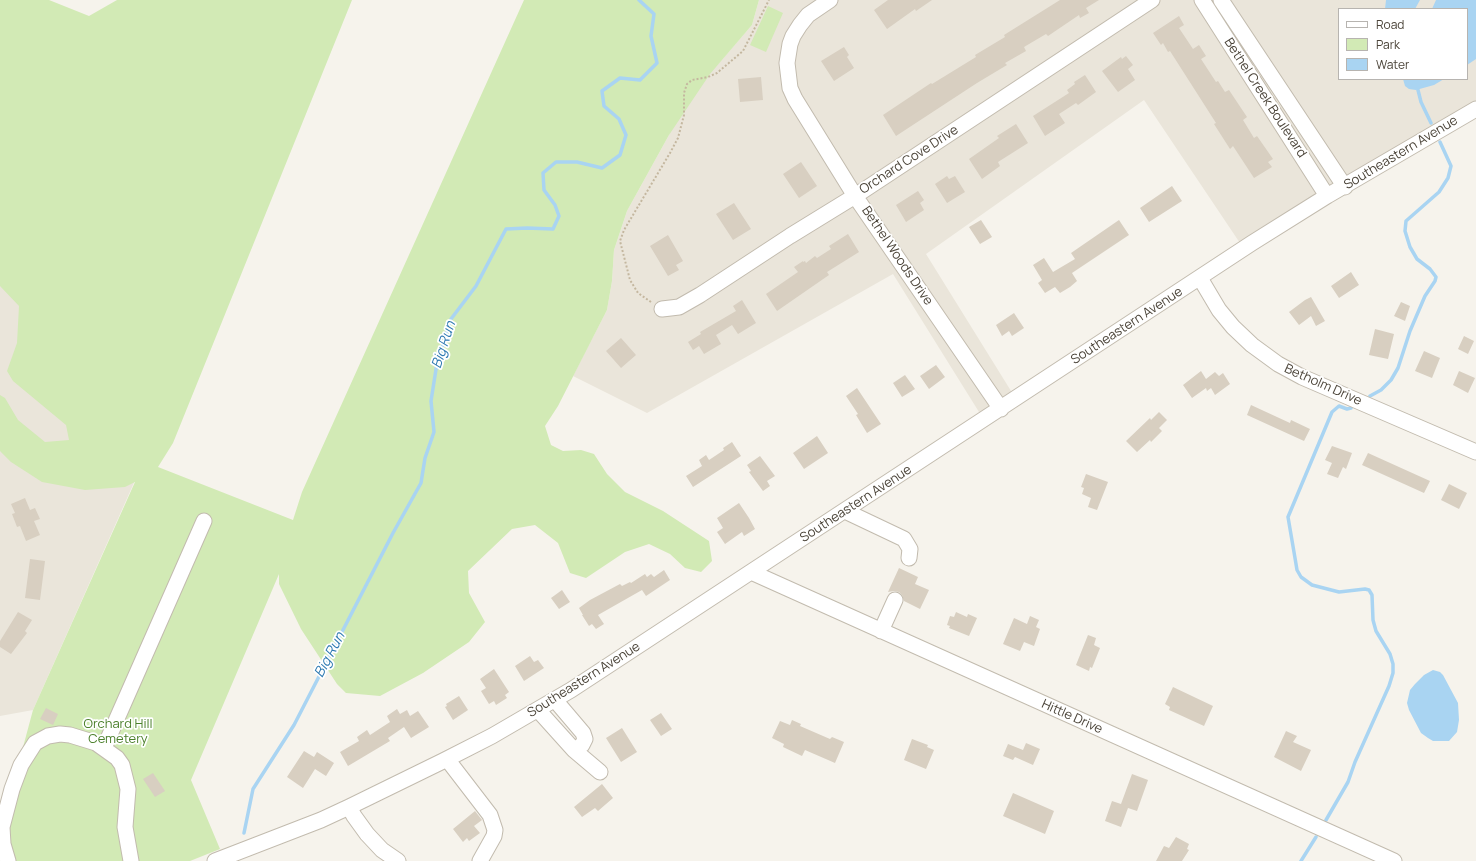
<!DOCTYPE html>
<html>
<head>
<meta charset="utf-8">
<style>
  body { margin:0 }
  #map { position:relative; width:1476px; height:861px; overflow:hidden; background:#f6f3ec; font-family:Manrope,sans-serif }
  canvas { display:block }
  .legend { position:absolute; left:1338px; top:8px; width:130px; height:72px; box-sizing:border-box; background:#fff; border:1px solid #b7b4b0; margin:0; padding:5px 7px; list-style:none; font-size:12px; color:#4b4439 }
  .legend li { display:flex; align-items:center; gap:8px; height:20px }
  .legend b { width:20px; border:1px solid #b7b4b0 }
</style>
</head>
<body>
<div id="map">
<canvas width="1476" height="861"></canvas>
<ul class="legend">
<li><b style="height:5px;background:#fff"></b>Road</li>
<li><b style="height:11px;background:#d2eab5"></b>Park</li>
<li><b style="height:11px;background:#a9d4f2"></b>Water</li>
</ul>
</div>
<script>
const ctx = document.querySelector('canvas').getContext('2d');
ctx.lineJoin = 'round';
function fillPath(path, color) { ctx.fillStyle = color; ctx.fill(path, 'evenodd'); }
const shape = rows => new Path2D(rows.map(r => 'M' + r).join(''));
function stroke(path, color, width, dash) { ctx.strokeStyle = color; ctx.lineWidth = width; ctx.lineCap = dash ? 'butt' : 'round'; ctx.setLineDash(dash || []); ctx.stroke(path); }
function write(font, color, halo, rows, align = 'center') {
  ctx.font = font + ' Manrope,sans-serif'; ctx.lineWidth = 3.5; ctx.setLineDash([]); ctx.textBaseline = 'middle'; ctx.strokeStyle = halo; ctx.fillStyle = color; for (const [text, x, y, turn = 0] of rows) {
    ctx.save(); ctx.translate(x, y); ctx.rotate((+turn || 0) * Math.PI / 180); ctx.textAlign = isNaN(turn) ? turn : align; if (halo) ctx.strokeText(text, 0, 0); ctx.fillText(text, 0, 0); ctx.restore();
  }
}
fillPath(shape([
  [759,0,1476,0,1476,115,1244,249,1144,100,926,254,1016,399,984,420,893,274,647,413,573,376,607,310,612,281,614,250,627,211,669,135,678,88,719,63,752,25],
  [1339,9,1467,9,1467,79,1339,79],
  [0,278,188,361,33,710,0,716]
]), '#eae5da');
fillPath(shape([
  [0,0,49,0,89,16,117,0,352,0,173,443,158,467,293,520,302,492,524,0,759,0,752,25,710,74,669,135,627,211,614,250,612,281,607,310,558,406,545,426,551,445,563,451,581,450,594,454,607,474,625,492,663,511,709,541,712,561,701,572,685,568,670,554,649,544,625,552,586,578,570,573,558,543,535,525,512,529,468,571,469,593,485,622,469,642,423,673,380,696,346,693,337,684,301,629,279,584,279,574,191,780,220,849,190,861,5,861,3,855,19,762,33,710,135,482,125,487,85,490,42,482,11,462,0,451,0,395,5,398,18,420,45,442,69,440,66,425,13,381,7,371,17,343,19,306,0,286],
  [768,6,783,13,766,52,750,45]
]), '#d2eab5');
fillPath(shape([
  [1386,0,1420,0,1415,9,1385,9],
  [1436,0,1476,0,1476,59,1467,65,1467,9,1432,9],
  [1403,79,1444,79,1434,85,1416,90,1409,89,1405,86],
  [1433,670,1440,672,1443,675,1458,703,1459,720,1457,732,1449,741,1433,741,1428,738,1421,733,1409,710,1407,703,1410,690,1415,684,1424,675]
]), '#a9d4f2');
stroke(shape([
  [1418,90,1421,102,1431,123],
  [1370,396,1381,390,1391,380,1398,368,1410,331,1425,296,1435,281,1436,277,1430,269,1417,259,1410,247,1405,231,1406,221,1439,192,1448,178,1451,166,1440,142],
  [1326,820,1348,782,1355,762,1389,686,1393,673,1393,664,1390,654,1376,631,1373,620,1372,595,1369,590,1365,589,1339,592,1312,585,1301,577,1297,570,1295,558,1288,517,1332,412,1339,406,1347,409,1351,408],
  [244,833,253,789,294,725,393,533,421,483,425,458,434,432,431,401,437,363,451,319,476,286,506,229,527,228,553,229,559,216,555,205,544,190,543,173,556,162,577,162,602,168,620,155,626,135,619,119,604,106,602,91,620,78,640,80,657,63,651,36,654,14,639,0],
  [1301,861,1316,837]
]), '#a9d4f2', 3.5);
fillPath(shape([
  [888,0,932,0,916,11,915,9,887,29,874,10],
  [1060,0,1099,0,1086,8,1089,13,1080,18,1079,15,1048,36,1046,34,1024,47,1026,51,1005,63,1007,65,977,83,896,136,883,115,931,83,932,84,976,57,975,55,1005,37,1004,35],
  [1179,16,1184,25,1179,28,1193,49,1199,45,1206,56,1201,59,1216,82,1218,81,1225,92,1229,90,1247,117,1243,120,1254,138,1257,136,1273,159,1268,162,1272,167,1254,178,1233,146,1230,149,1214,124,1216,123,1170,51,1168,52,1163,43,1161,45,1153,33],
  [844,47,849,55,847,57,854,68,834,81,821,61],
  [1126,56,1133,65,1128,69,1135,80,1118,92,1102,71,1121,57,1122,59],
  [1085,75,1096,92,1078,105,1076,103,1059,114,1065,123,1045,136,1033,116,1069,93,1067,90,1075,84,1074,82],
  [761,77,763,100,740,102,738,79],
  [1016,124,1028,143,998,162,1000,166,982,179,969,159,999,138,997,136],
  [801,162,817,186,799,198,783,174],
  [947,176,949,179,955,176,965,192,947,203,935,184],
  [1172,186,1182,201,1149,222,1140,208],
  [918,191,924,200,920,203,924,210,906,222,896,205],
  [734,203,751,229,733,240,716,214],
  [981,220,992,237,980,244,969,227],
  [1119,220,1129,235,1072,273,1077,281,1070,287,1060,293,1055,287,1045,293,1038,283,1042,280,1033,265,1044,258,1053,272,1075,259,1071,253],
  [848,234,859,252,827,272,829,275,777,311,766,294,798,272,794,267,803,261,803,262,805,261,806,263,815,256,817,258,831,249,829,246],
  [668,235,683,261,676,265,679,270,668,276,650,246],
  [1351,272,1359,285,1339,298,1331,286],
  [1311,297,1325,321,1316,326,1311,316,1299,325,1289,312,1305,300],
  [742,300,756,323,738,334,732,325,716,335,721,344,704,354,699,346,693,350,688,342,701,334,700,332,736,311,733,306],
  [1401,302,1410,306,1405,321,1394,316],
  [1014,313,1024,328,1012,336,1009,331,1002,336,996,325],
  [1375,329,1394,334,1388,359,1369,355],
  [1464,336,1474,341,1468,354,1458,349],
  [621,338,636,355,621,368,606,351],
  [1424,351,1440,358,1432,378,1415,371],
  [936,365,945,377,929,389,920,376],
  [1201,371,1206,379,1215,372,1219,376,1223,373,1230,384,1215,395,1211,388,1207,391,1206,388,1192,398,1183,385],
  [1459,371,1475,378,1468,393,1453,385],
  [905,375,915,389,902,397,893,383],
  [857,388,881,424,867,433,856,415,858,414,846,396],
  [1251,405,1290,423,1291,420,1310,429,1304,441,1247,415],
  [1159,412,1167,420,1159,428,1162,431,1151,442,1150,440,1137,452,1126,441,1150,418,1151,420],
  [817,436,828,453,804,469,793,453],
  [732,442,741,456,693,487,686,476,702,466,699,460,706,455,709,460,724,450,723,448],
  [1332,446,1352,453,1346,469,1343,467,1338,478,1327,474,1332,463,1325,460],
  [1368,453,1430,481,1424,493,1362,465],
  [760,456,775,476,767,481,770,486,763,491,749,472,751,471,747,465],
  [1086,474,1108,482,1097,510,1088,507,1091,498,1082,494,1084,488,1081,487],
  [1449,484,1467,493,1459,509,1441,500],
  [25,498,30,510,35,508,40,519,34,521,40,535,26,541,20,526,17,527,12,514,15,513,11,504],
  [739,503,749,518,755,529,744,536,742,532,725,544,717,532,723,528,717,518],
  [30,559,45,561,40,600,25,598],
  [899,568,918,577,915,584,929,590,920,609,904,601,902,595,899,592,894,591,888,592],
  [664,570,670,580,646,596,642,590,598,615,604,624,596,629,592,624,589,626,582,615,583,615,579,608,590,600,620,584,622,586,630,582,631,583,645,574,647,577,651,574,654,577],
  [562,590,570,602,559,609,551,598],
  [18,612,32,620,25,631,27,633,11,654,0,647,0,641],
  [956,612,967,617,968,614,977,618,969,636,949,628,950,626,947,625,950,616,954,617],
  [1030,616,1039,620,1036,627,1040,629,1034,646,1024,642,1020,651,1003,644,1014,618,1027,624],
  [1088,635,1096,638,1094,645,1100,648,1092,668,1090,667,1089,671,1076,665],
  [530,656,534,662,538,660,544,668,524,681,515,666],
  [494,669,509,692,505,695,507,698,496,705,494,701,489,704,481,691,486,688,480,679],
  [1173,687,1213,706,1204,726,1169,710,1170,707,1165,704],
  [459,696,468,710,453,720,445,707,447,706,446,704],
  [46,708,58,714,53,725,40,719],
  [397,709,400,714,407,710,410,716,418,711,429,727,411,738,404,727,388,738,390,741,348,766,340,752,359,741,357,737,367,730,370,735,390,722,387,716],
  [661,713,672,729,661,736,650,720],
  [792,720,801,724,800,726,830,739,832,737,844,742,835,763,805,750,802,756,783,747,784,744,772,738,780,721,790,725],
  [622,728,637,752,621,762,606,738],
  [1286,731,1297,736,1293,742,1311,750,1301,771,1274,757],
  [912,739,928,745,927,747,934,750,926,769,904,760],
  [1026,743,1040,749,1033,765,1015,757,1013,760,1003,756,1008,744,1023,750],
  [304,751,314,757,317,752,334,763,326,776,315,769,303,788,287,777],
  [153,773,165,791,155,797,143,779],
  [1132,774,1148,780,1137,811,1128,808,1121,827,1105,821,1112,801,1121,804],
  [602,784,613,798,598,811,595,808,582,817,574,807],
  [1013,793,1054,811,1045,834,1003,816],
  [475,811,482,820,474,826,480,833,469,841,467,838,463,842,453,829],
  [1176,837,1189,844,1187,849,1189,850,1182,861,1156,861,1164,846,1169,848]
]), '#d8cfc1');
const minor = shape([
  [830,0,808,15,800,25,793,36,790,44,787,63,790,88,795,99,855,196,1001,409],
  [1202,0,1327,196],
  [1221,0,1345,187],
  [1200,278,1219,310,1233,327,1252,345,1278,364,1302,377,1476,452],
  [662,309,679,307,700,295,790,236,855,196,1152,0],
  [845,511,904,539,910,549,909,558],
  [751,572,1394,861],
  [881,631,895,600],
  [555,700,583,733,585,739,582,745,574,750],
  [538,710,574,750,600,772],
  [104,748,204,521],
  [447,759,490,815,495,830,494,836,480,861],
  [349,807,354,816,367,834,382,850,398,861],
  [8,861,3,844,2,827,12,789,21,765,35,743,48,736,60,734,70,735,96,743,117,758,122,765,128,789,125,827,131,861],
  [215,861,321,820,349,807,443,761,492,736,571,690,1252,243,1327,196,1476,109]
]);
stroke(minor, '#c2bbae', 17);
stroke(shape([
  [651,302,638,293,630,280,620,241,624,230,670,153,678,138,684,115,684,93,687,84,692,80,708,77,717,73,743,51,769,0]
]), '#c4b79f', 2, [2, 2]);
stroke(minor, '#fff', 15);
write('13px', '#4b4439', '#fff', [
  ["Bethel Creek Boulevard",1265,98,57],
  ["Southeastern Avenue",1401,153,-31],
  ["Orchard Cove Drive",909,160,-33],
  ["Bethel Woods Drive",897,256,56],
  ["Southeastern Avenue",1127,326,-33],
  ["Betholm Drive",1323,385,24],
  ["Southeastern Avenue",856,504,-33],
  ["Southeastern Avenue",584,680,-32],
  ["Hittle Drive",1072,717,24]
]);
write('13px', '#4a7f2a', '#fff', [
  ["Orchard Hill",118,724],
  ["Cemetery",118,739]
]);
write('italic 14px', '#2e7ab2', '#fff', [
  ["Big Run",444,345,-72],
  ["Big Run",330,655,-62]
]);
</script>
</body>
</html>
